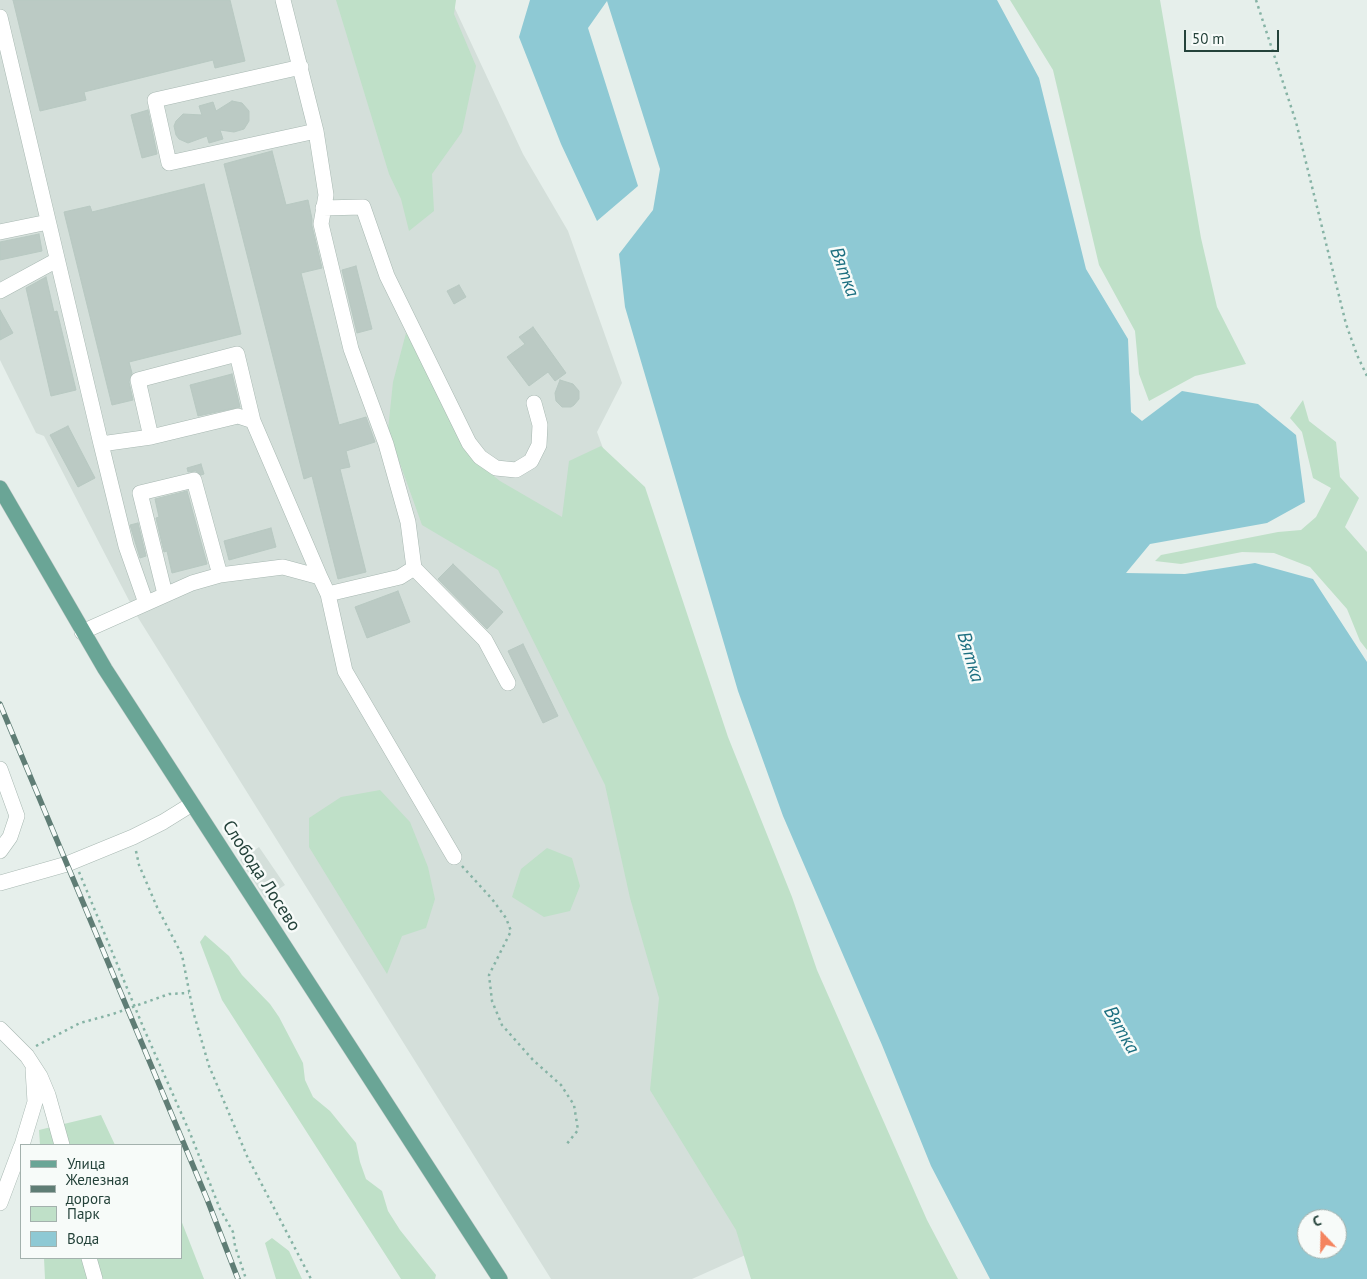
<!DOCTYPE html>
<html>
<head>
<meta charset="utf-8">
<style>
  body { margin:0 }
  #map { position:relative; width:1367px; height:1279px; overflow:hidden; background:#e6efeb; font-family:"PT Sans",sans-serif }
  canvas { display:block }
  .legend { position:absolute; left:20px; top:1144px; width:162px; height:115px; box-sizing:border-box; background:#f7fbf9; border:1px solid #a3b1ad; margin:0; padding:6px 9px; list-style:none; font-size:15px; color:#24423a }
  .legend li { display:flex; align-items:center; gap:10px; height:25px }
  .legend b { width:25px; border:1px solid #a3b1ad }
  .north { position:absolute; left:1297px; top:1209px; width:50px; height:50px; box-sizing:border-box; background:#f7fbf9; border:1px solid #a3b1ad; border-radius:50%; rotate:339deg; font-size:14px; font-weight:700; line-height:20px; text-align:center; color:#24423a }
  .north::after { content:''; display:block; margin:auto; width:18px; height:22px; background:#f4845f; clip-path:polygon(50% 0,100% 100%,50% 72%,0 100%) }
  .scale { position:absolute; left:1184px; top:30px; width:95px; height:22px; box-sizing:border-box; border:2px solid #24423a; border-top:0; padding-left:6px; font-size:15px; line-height:18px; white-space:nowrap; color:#24423a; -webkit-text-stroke:4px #f7fbf9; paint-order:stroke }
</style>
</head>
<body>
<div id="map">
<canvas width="1367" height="1279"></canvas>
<ul class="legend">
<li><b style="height:6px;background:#6aa596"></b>Улица</li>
<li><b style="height:6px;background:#5f7d75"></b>Железная дорога</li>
<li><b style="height:14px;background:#bfe0c8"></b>Парк</li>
<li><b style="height:14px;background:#8ec9d4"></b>Вода</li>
</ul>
<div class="north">С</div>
<div class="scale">50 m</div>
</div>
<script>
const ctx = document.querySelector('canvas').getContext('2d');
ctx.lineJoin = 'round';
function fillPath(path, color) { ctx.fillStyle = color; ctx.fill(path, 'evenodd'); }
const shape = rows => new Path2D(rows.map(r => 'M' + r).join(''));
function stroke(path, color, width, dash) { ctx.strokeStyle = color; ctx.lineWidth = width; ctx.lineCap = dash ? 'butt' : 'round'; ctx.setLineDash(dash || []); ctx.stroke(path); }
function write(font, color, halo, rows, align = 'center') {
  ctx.font = font + ' "PT Sans",sans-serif'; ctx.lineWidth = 5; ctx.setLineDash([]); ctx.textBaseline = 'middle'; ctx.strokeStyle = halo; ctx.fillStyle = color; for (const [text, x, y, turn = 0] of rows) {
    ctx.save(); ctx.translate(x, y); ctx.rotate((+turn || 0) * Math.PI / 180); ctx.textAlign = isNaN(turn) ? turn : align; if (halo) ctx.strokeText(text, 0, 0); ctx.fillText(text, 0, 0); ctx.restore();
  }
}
fillPath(shape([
  [0,0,451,0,523,154,568,231,622,383,597,432,879,1195,692,1279,551,1279,137,616,44,436,36,433,0,360],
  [259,847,285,885,265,898,240,860]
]), '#d4dfda');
fillPath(shape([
  [336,0,456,0,454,14,476,66,462,132,432,174,434,211,409,231,401,199,389,174],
  [1010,0,1160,0,1201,238,1217,307,1246,364,1195,376,1149,401,1139,374,1135,331,1099,265,1053,70],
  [406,333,474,460,500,481,562,517,569,461,601,446,645,487,728,737,792,897,817,970,927,1220,958,1279,751,1279,736,1230,650,1090,659,998,630,898,605,785,498,570,422,525,388,430,393,382],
  [1303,400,1309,421,1336,442,1340,477,1359,498,1345,527,1367,552,1367,650,1360,641,1347,609,1310,567,1274,553,1242,552,1181,564,1155,561,1161,555,1278,532,1301,530,1316,517,1331,488,1313,478,1302,432,1290,418],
  [380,790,410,822,428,867,435,899,426,928,402,936,387,974,309,847,309,818,341,797],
  [547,848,572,858,580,886,570,911,544,917,512,897,521,869],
  [205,935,229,956,242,975,270,1004,279,1017,303,1063,305,1080,313,1097,330,1111,356,1143,360,1162,366,1179,382,1191,388,1211,400,1230,436,1275,435,1279,401,1279,222,1000,200,942],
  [101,1115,115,1145,40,1145,39,1130],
  [181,1220,204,1279,45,1279,44,1258,181,1258],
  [272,1238,289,1251,302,1279,276,1279,265,1243]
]), '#bfe0c8');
fillPath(shape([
  [530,0,997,0,1039,78,1086,269,1128,339,1131,412,1142,421,1182,391,1258,404,1296,435,1305,502,1267,523,1150,544,1126,573,1185,574,1255,563,1313,579,1367,662,1367,1279,990,1279,931,1166,882,1045,783,816,738,691,625,307,619,254,653,210,660,169,607,1,588,28,638,186,597,221,561,144,519,37],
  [1307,1219,1337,1219,1337,1249,1307,1249]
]), '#8ec9d4');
const building = shape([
  [13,0,230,0,245,61,215,68,213,60,84,92,86,100,40,111,13,0],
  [232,101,242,103,249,111,249,121,244,129,234,132,220,130,223,139,209,143,207,136,188,143,179,139,176,135,174,126,176,121,183,114,202,115,199,106,213,102,216,111,232,101],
  [148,110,157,154,142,158,131,115,148,110],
  [272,151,286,205,308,200,312,219,312,226,322,268,301,273,339,425,366,417,375,442,346,451,350,467,340,469,366,572,338,579,312,476,304,479,224,164,272,151],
  [204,184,241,334,129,362,132,373,129,382,133,400,112,405,64,212,90,206,92,212,204,184],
  [39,234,42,251,0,260,0,242,39,234],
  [356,266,372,329,357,333,342,270,356,266],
  [46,277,54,312,57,311,76,390,51,396,26,288,46,277],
  [459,285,466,297,454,304,447,291,459,285],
  [0,310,13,333,0,340,0,310],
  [533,327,566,373,555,381,548,372,529,386,507,357,525,344,519,337,533,327],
  [232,374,240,407,198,416,190,385,232,374],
  [560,380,573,384,579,391,579,399,574,405,571,407,562,407,556,401,555,393,560,380],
  [68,426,95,478,78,487,50,435,68,426],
  [201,464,204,474,201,475,196,471,188,472,187,468,201,464],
  [187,491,207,564,172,573,167,551,164,552,156,518,159,517,155,499,187,491],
  [138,523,146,556,140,558,130,525,138,523],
  [271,528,276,547,229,560,224,541,271,528],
  [453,564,503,612,487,629,438,579,453,564],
  [398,591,410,622,367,638,355,607,398,591],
  [523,644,558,716,543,723,508,651,523,644]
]);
fillPath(building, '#bbcac4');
stroke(building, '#b8c9c2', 1);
const minor = shape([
  [0,17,101,444,151,437,238,416,253,421,320,577],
  [301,67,155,100,169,163,316,131],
  [323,208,363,207,387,276,469,443,480,457,496,468,516,470,531,461,539,445,540,425,534,403],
  [0,232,48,222],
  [0,291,57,260],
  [151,437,138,380,237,354,253,421],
  [101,444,126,546,146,603],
  [414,568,485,640,508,683],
  [165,594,140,493,194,480,220,575],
  [328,594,345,671,454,857],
  [82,632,192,583,220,575,283,567,320,577,328,594,400,577,414,568,408,522,386,444,351,349,321,224,326,195,316,131,283,0],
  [0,769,17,816,10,837,0,851],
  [0,883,67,864,133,837,163,822,192,804],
  [0,1029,27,1056,40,1076,48,1095,62,1145],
  [22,1145,35,1102,33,1069],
  [0,1203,21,1147],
  [89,1258,95,1279]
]);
const major = shape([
  [0,488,105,669,500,1279]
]);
stroke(minor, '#a8b8b2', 16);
stroke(major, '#c2cac8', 16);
stroke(shape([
  [1256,0,1296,122,1346,324,1357,355,1367,376],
  [136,851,139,865,157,907,182,955,193,1011,209,1066,247,1156,311,1279],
  [462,866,492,899,506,918,511,931,489,975,492,1001,502,1025,533,1060,561,1085,574,1105,578,1130,566,1145],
  [79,872,144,1029,190,1133,220,1209,233,1232,235,1246,246,1279],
  [36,1046,80,1023,113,1014,169,994,189,993]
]), '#86b3a5', 2.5, [2.5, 4]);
stroke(minor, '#fff', 15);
stroke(major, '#6aa596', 15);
const rail = shape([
  [0,704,207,1199,238,1279]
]);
stroke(rail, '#5f7d75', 5.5);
stroke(rail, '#f7fbf9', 4, [11]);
write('18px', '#24423a', '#f7fbf9', [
  ["Слобода Лосево",261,876,57]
]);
write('italic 19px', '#1c6f80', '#f7fbf9', [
  ["Вятка",844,272,70],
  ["Вятка",970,657,73],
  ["Вятка",1121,1030,60]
]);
</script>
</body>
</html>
